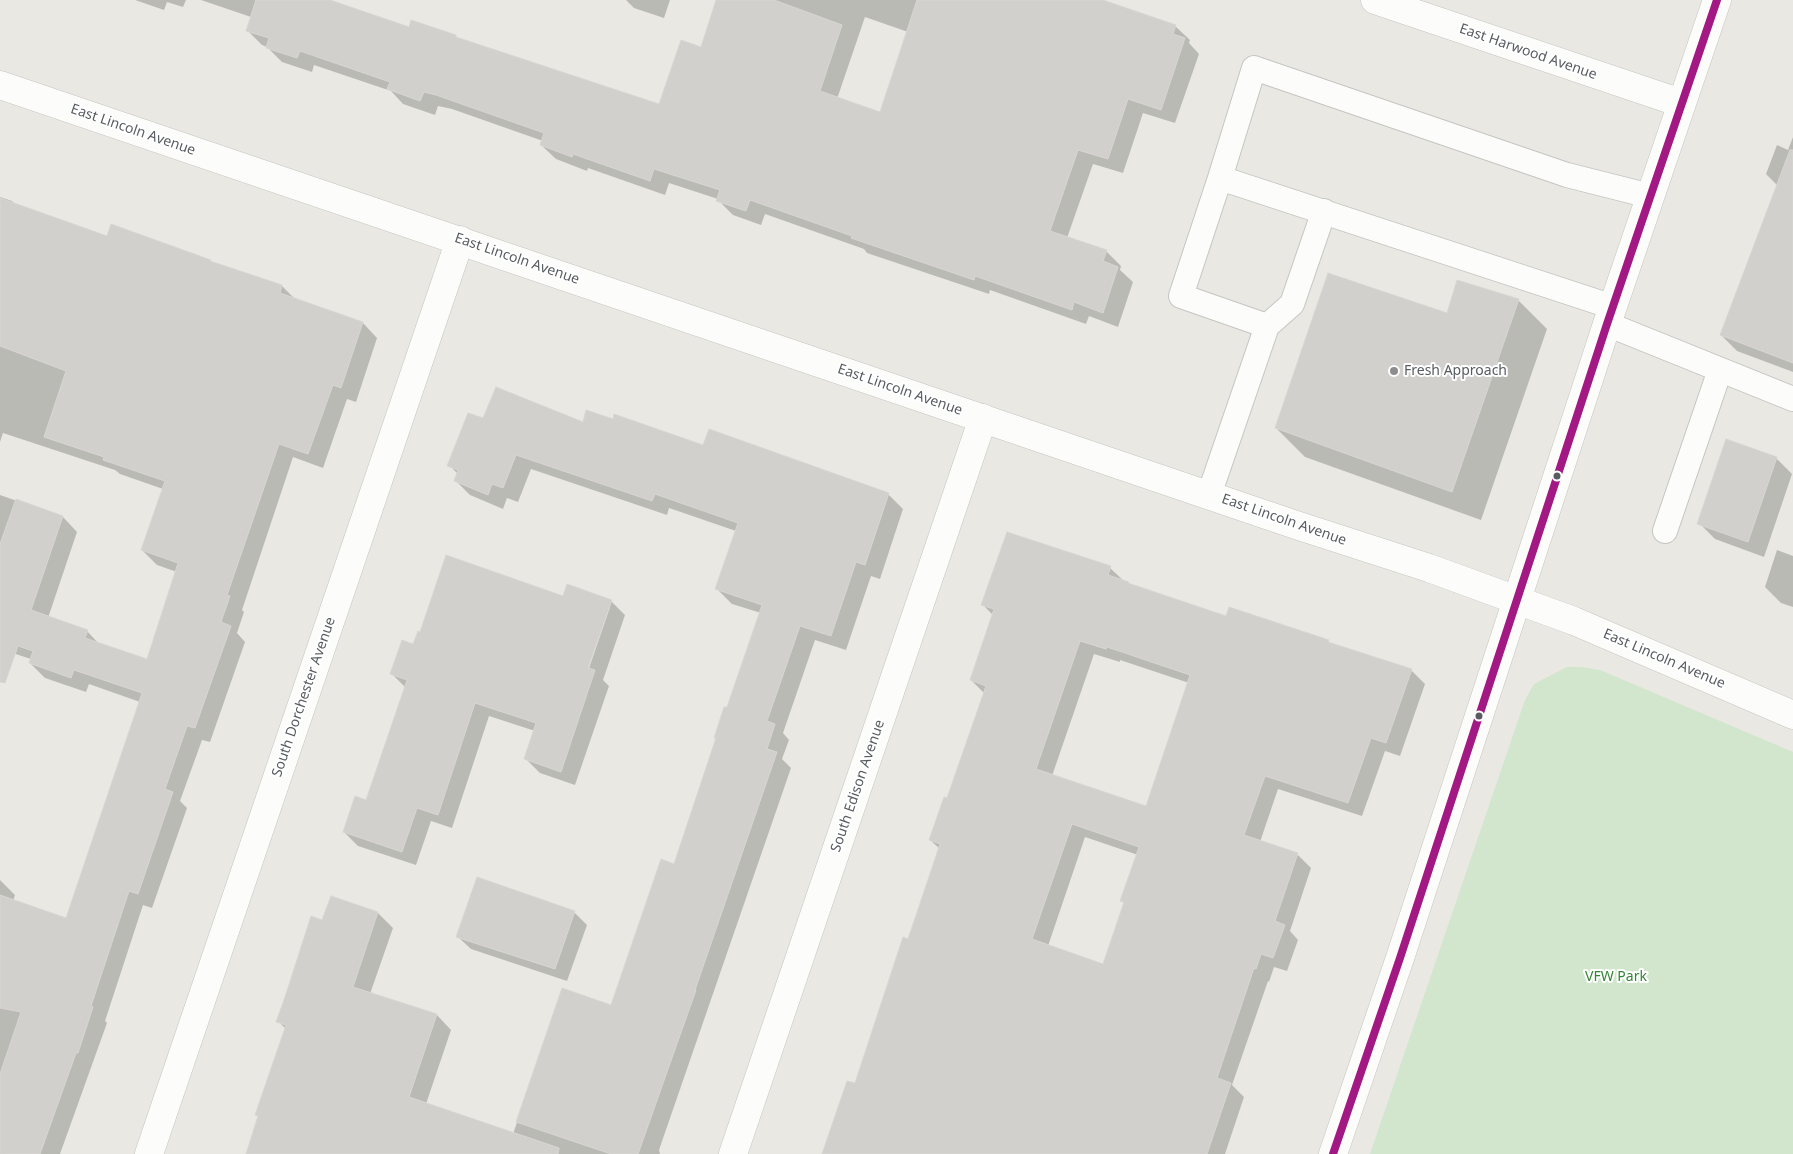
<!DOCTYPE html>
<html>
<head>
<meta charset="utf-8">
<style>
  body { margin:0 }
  canvas { display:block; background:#e9e8e2 }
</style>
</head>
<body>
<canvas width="1793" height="1154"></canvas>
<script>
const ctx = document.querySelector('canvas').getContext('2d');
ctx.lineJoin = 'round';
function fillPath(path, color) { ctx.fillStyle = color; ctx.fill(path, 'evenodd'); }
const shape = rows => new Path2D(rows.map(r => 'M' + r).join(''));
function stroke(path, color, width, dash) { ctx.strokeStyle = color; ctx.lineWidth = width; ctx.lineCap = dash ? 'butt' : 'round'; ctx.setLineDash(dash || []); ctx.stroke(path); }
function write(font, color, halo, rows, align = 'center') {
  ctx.font = font + ' "Noto Sans",sans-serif'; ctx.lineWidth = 4; ctx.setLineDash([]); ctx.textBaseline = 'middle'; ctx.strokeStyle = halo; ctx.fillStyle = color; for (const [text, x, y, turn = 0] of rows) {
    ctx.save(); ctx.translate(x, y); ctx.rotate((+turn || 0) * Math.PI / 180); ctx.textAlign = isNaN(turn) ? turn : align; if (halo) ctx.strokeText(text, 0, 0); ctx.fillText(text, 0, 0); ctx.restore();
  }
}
fillPath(shape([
  [1567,667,1581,667,1600,670,1793,752,1793,1154,1370,1154,1525,700,1534,684]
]), '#d1e6cd');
fillPath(shape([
  [135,0,186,0,183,7,167,2,164,10],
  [201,0,324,0,409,28,456,37,458,39,660,106,702,48,718,0,1092,0,1175,26,1190,40,1189,43,1199,54,1175,123,1143,113,1123,173,1093,164,1067,238,1106,251,1121,266,1120,270,1133,282,1118,327,1089,316,1086,324,990,290,989,294,867,253,864,249,765,214,761,225,733,215,718,200,718,199,669,183,665,195,588,168,587,171,556,159,541,145,543,141,452,109,438,106,435,115,403,104,391,91,314,65,312,72,282,62,267,47,262,45,247,30,251,17],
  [865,17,908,32,880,114,837,99],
  [626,0,670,0,664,18,634,8],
  [1793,137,1793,372,1737,351,1721,335,1777,185,1766,174,1777,145,1788,150],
  [0,197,12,201,17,206,108,237,210,261,213,263,282,286,296,300,363,323,377,338,356,402,347,399,323,468,293,457,242,610,244,612,237,633,245,642,210,742,202,740,180,801,187,808,152,908,143,905,105,1021,107,1023,60,1154,0,1154,0,880,15,895,13,901,67,919,140,702,89,684,86,692,45,678,30,663,31,659,0,649,0,495,63,517,77,532,48,618,87,631,100,645,147,661,177,572,157,565,142,550,163,489,120,474,115,470,3,433,0,442],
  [1518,300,1547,329,1481,520,1305,457,1276,428,1448,315],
  [484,420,583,424,704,447,888,494,903,509,880,579,871,576,846,650,815,640,783,733,789,740,782,759,791,768,659,1150,660,1154,247,1154,259,1118,257,1115,286,1029,278,1021,323,922,332,898,378,913,393,928,370,994,437,1015,451,1030,426,1104,513,1134,563,989,612,1006,675,865,761,613,732,604,717,589,736,531,669,508,667,515,531,469,518,502,507,498,503,509,470,495,455,480,458,474,449,465],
  [1776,458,1792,474,1764,557,1715,539,1699,523],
  [1007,533,1110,568,1124,581,1131,586,1227,617,1328,641,1332,645,1411,670,1425,684,1400,756,1385,751,1362,816,1278,789,1260,842,1297,854,1311,868,1290,931,1298,940,1287,971,1274,967,1269,982,1268,981,1232,1085,1244,1097,1225,1154,824,1154,856,1085,909,941,940,849,930,840,947,800,984,693,971,680,993,615,983,605],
  [1094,654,1120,662,1120,660,1189,683,1147,808,1052,776],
  [1085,837,1138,855,1122,901,1125,904,1104,965,1048,946],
  [1777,550,1793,556,1793,607,1781,603,1765,587],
  [564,597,611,601,625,615,603,680,609,686,575,785,540,773,526,759,535,731,489,716,452,828,431,821,416,865,358,846,344,832,367,801,406,688,392,674,414,646],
  [608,607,610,607,587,674,585,673],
  [574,912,587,925,567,981,471,949,458,937]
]), '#0003');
const building = shape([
  [256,0,330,0,409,27,411,20,456,35,456,37,659,104,681,40,701,47,716,0,774,0,842,25,820,91,880,112,917,0,1103,0,1176,25,1173,34,1185,38,1161,110,1128,99,1108,159,1078,150,1050,231,1107,250,1103,261,1118,267,1103,313,1074,302,1072,310,975,276,974,280,851,238,852,236,750,200,746,211,716,201,720,190,654,169,650,181,573,154,572,157,540,145,544,133,436,95,424,92,420,101,387,89,390,82,300,51,297,58,266,48,269,38,246,31,256,0],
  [1790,150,1793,150,1793,363,1720,335,1790,150],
  [0,198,107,236,111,224,211,260,210,261,282,285,280,293,363,322,341,388,333,385,308,454,279,444,227,595,230,596,221,622,231,626,195,728,187,726,165,789,173,792,138,894,129,891,91,1006,93,1007,78,1053,76,1053,40,1154,0,1154,0,1074,21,1012,0,1008,0,895,66,918,142,693,74,670,71,678,29,663,33,651,18,646,5,683,0,682,0,544,16,499,63,516,31,610,88,630,85,638,147,659,178,563,141,550,165,481,103,460,104,457,44,437,66,371,0,346,0,198],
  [1328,273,1447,313,1457,280,1519,299,1452,492,1275,428,1328,273],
  [496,387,583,422,586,410,613,419,614,414,703,445,709,429,889,493,865,565,856,562,831,636,800,626,767,721,775,724,767,749,777,752,695,990,696,990,638,1154,611,1154,516,1122,562,988,611,1005,661,859,674,864,716,738,714,738,724,707,727,707,762,605,715,589,738,523,655,494,652,501,516,455,503,488,492,484,488,495,454,481,458,470,447,466,468,413,483,418,496,387],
  [1726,439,1777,457,1748,542,1697,524,1726,439],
  [1007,532,1111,566,1108,575,1129,582,1128,583,1226,616,1229,607,1329,640,1328,642,1412,669,1386,743,1371,738,1348,803,1265,776,1244,835,1298,853,1275,921,1285,925,1273,958,1261,954,1256,969,1254,968,1217,1078,1231,1083,1207,1154,822,1154,847,1081,855,1083,903,937,908,939,940,844,929,840,944,797,947,798,986,686,970,680,994,609,981,605,1007,532],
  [1080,641,1106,649,1107,647,1190,675,1146,806,1036,769,1080,641],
  [1072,824,1139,847,1120,901,1124,902,1103,964,1032,939,1072,824],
  [446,555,563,596,567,584,612,600,588,668,595,670,561,772,524,759,536,723,475,703,438,815,417,808,402,852,343,832,355,796,366,800,407,680,390,674,402,640,413,644,418,631,420,632,446,555],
  [477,877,575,911,555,969,456,937,477,877],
  [331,896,378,912,353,987,437,1014,409,1097,559,1148,558,1154,246,1154,258,1116,255,1115,286,1025,276,1022,285,997,311,916,322,920,331,896]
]);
fillPath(building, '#d2d0cd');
stroke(building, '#d8d6d2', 1);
const service = shape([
  [1220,178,1181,296,1267,326],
  [1613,307,1220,178,1254,68,1567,175,1650,196],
  [1607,324,1793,399],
  [1209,495,1267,326,1292,304,1324,211],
  [1665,531,1720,370]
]);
const minor = shape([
  [1375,0,1681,103],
  [149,1154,460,240],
  [733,1154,983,418]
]);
const tertiary = shape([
  [0,85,1296,525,1429,568,1574,621,1793,715],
  [1333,1154,1400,958,1607,324,1717,0]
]);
stroke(service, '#c5c5c3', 26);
stroke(minor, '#c5c5c3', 29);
stroke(tertiary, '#c5c5c3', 29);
stroke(service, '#fcfcfb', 24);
stroke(minor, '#fcfcfb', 28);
stroke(tertiary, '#fcfcfb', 28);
stroke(shape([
  [1333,1154,1400,958,1607,324,1717,0]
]), '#a31984', 8);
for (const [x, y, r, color] of [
  [1394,371,5,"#8b8d8e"],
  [1557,476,4.5,"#585c61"],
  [1479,716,4.5,"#585c61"]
]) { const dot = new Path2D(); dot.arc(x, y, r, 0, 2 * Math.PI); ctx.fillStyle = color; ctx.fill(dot); stroke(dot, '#fff', 2); }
write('14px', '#585c61', '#fff', [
  ["East Harwood Avenue",1528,52,19],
  ["East Lincoln Avenue",133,130,19],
  ["East Lincoln Avenue",517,259,19],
  ["East Lincoln Avenue",900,390,19],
  ["East Lincoln Avenue",1284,520,19],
  ["East Lincoln Avenue",1664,659,23],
  ["South Dorchester Avenue",304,697,-71],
  ["South Edison Avenue",858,786,-71]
]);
write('14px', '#585c61', '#fff', [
  ["Fresh Approach",1404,371]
], 'left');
write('14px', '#348435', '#fff', [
  ["VFW Park",1616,977]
]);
</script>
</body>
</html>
